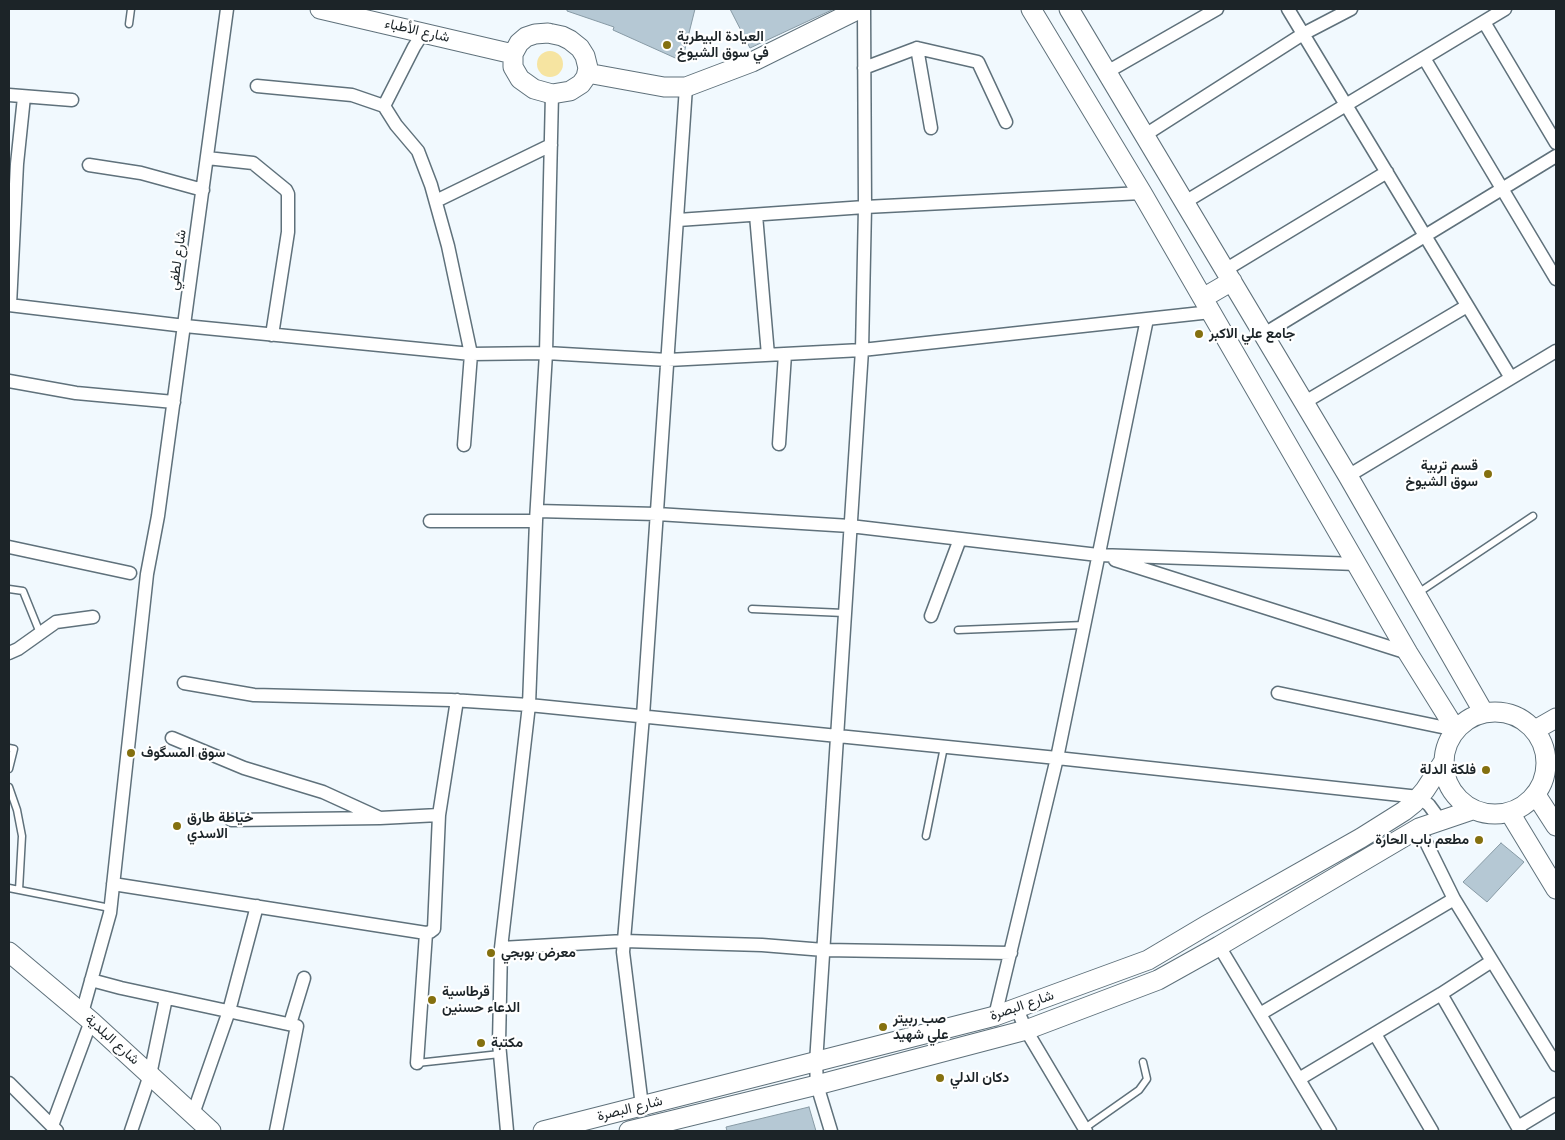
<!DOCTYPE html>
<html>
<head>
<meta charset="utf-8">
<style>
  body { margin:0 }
  #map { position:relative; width:1565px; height:1140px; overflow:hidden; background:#f1f9fe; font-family:"Times New Roman",serif }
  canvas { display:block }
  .frame { position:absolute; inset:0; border:10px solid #1c2428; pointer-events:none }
</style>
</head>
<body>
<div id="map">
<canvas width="1565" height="1140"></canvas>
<div class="frame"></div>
</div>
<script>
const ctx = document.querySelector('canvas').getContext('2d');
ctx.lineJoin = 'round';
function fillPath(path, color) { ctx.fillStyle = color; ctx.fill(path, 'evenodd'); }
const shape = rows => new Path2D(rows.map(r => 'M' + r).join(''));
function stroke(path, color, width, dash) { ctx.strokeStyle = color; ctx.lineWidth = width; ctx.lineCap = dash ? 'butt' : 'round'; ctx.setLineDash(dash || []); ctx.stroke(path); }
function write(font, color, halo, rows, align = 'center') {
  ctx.font = font + ' "Times New Roman",Vazirmatn,serif'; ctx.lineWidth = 4.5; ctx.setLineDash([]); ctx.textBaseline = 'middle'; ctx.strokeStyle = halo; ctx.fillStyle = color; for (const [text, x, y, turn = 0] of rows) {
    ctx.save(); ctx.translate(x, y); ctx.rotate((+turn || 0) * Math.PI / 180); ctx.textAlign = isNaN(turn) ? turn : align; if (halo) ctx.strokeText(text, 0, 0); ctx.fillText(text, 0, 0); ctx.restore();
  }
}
fillPath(shape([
  '537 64a13 13 0 1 1 26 0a13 13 0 1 1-26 0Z'
]), '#f6e4a1');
const building = shape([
  [567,9,695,9,682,61,613,30,614,27,567,11,567,9],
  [730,9,834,9,750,48,730,9],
  [1501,843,1524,862,1487,902,1463,882,1501,843],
  [809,1107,816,1131,727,1131,726,1127,809,1107]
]);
fillPath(building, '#b5c8d4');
stroke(building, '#879aa5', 1);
const lane = shape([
  [129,24,131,9],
  [9,589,23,591,40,633],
  [1418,593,1533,516],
  [752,609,844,613],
  [958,630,1084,625],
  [9,748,14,749,9,769],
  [9,787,17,810,22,836,19,890],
  [926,836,944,747],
  [9,888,110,908],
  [417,1063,500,1054],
  [1085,1128,1139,1090,1147,1079,1143,1062]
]);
const street = shape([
  [1288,9,1511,378],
  [1484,22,1556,143],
  [423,33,414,47,384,106,396,125,418,151,431,185,448,246,471,354,464,445],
  [917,48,931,128],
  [1424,58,1556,279],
  [864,68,917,48,978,62,1006,122],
  [1107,72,1217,9],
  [257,86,352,95,384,106],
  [9,95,72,100],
  [1145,135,1303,34,1351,9],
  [207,158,253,163,286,190,288,194,288,232,272,335],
  [89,165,141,173,203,190],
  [436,201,551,145],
  [1185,202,1505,9],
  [756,215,768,355],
  [678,220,865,207,1142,193],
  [1225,270,1387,172],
  [9,305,185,326,471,354,546,353,668,360,862,350,1211,312],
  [10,305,17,164,24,97],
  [1264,334,1556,156],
  [9,381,76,393,174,402],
  [1305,402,1467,306],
  [779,444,785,354],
  [1348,476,1556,351],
  [537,511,657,514,850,526,1098,555,1357,564],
  [430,521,536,521],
  [9,547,130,573],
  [1115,560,1408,653],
  [931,616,960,539],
  [9,653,18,649,56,622,93,617],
  [184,683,254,695,451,700,529,705,1057,758,1419,797,1429,805,1440,820],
  [1278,693,1456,730],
  [172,738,244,768,323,792,380,818],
  [231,820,380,818,439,815],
  [1419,828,1454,899,1556,1065],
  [113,884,426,933,430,932,434,929,439,815,457,700],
  [1219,946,1330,1131],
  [501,948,624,941,762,945,824,950,1011,953],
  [91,980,121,988,297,1026,276,1131],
  [1441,994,1520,1131],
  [1017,1009,1026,1030,1086,1131],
  [82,1013,110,913,147,574,158,516,227,9],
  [1260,1014,1454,899],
  [995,1016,1057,758,1147,319],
  [290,1024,304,978],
  [1375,1034,1432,1131],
  [417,1063,426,933],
  [1299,1079,1441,994,1492,961],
  [9,1083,57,1131],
  [642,1106,623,952,643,716,686,87],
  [193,1114,229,1011,257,906],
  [52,1126,91,1021],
  [1518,1127,1556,1104],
  [131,1131,150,1075,166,998],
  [507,1131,499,1043,501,948,529,705,536,521,546,353,552,94],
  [831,1131,817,1085,816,1063,862,350,865,207,864,9]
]);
const secondary = shape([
  [320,9,513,54],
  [1031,9,1142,193,1408,653,1456,730],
  [1069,9,1348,476,1484,713],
  [548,33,562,36,570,40,580,48,585,56,588,68,586,77,581,84,570,91,552,94,534,89,520,79,513,67,513,54,519,43,526,37,535,34,548,33],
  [587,73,664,87,686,87,752,62,859,9],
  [1203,298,1232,281],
  '1444 763a51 51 0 1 1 102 0a51 51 0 1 1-102 0Z',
  [1535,730,1556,718],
  [1536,795,1556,826],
  [1510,813,1556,889],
  [9,952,91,1021,211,1131],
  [543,1131,995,1016,1148,960,1207,925,1361,838,1404,811,1414,803,1425,790,1444,761],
  [629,1131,817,1085,1026,1030,1158,980,1219,946,1419,828,1472,810]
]);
stroke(lane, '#5f717b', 9);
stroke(street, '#5f717b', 15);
stroke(secondary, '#5f717b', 21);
stroke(lane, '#fff', 6);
stroke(street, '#fff', 12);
stroke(secondary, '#fff', 19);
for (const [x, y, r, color] of [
  [667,45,5,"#84700f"],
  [1199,334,5,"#84700f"],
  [1488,474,5,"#84700f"],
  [131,753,5,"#84700f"],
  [1486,770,5,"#84700f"],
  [177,826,5,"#84700f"],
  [1479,840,5,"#84700f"],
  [491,953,5,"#84700f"],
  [432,1000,5,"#84700f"],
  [883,1027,5,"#84700f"],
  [481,1043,5,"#84700f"],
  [940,1078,5,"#84700f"]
]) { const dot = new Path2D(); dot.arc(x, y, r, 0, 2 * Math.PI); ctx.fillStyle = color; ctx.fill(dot); stroke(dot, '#fff', 2); }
write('14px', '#1c2428', '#fff', [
  ["شارع الأطباء",417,31,13],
  ["شارع لطفي",178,260,-82],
  ["شارع البصرة",1022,1006,-19],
  ["شارع البلدية",112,1040,42],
  ["شارع البصرة",630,1109,-14]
]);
write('bold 14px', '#1c2428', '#fff', [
  ["العيادة البيطرية",677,37],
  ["في سوق الشيوخ",677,53],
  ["جامع علي الاكبر",1209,334],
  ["قسم تربية",1478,466,"right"],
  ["سوق الشيوخ",1478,482,"right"],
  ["سوق المسگوف",141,753],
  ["فلكة الدلة",1476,770,"right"],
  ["خياطة طارق",187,818],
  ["الاسدي",187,834],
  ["مطعم باب الحارة",1469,840,"right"],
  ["معرض بوبجي",501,953],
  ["قرطاسية",442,992],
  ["الدعاء حسنين",442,1008],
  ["صب ربيتر",893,1019],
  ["علي شهيد",893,1035],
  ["مكتبة",491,1043],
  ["دكان الدلي",950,1078]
], 'left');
</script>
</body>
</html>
